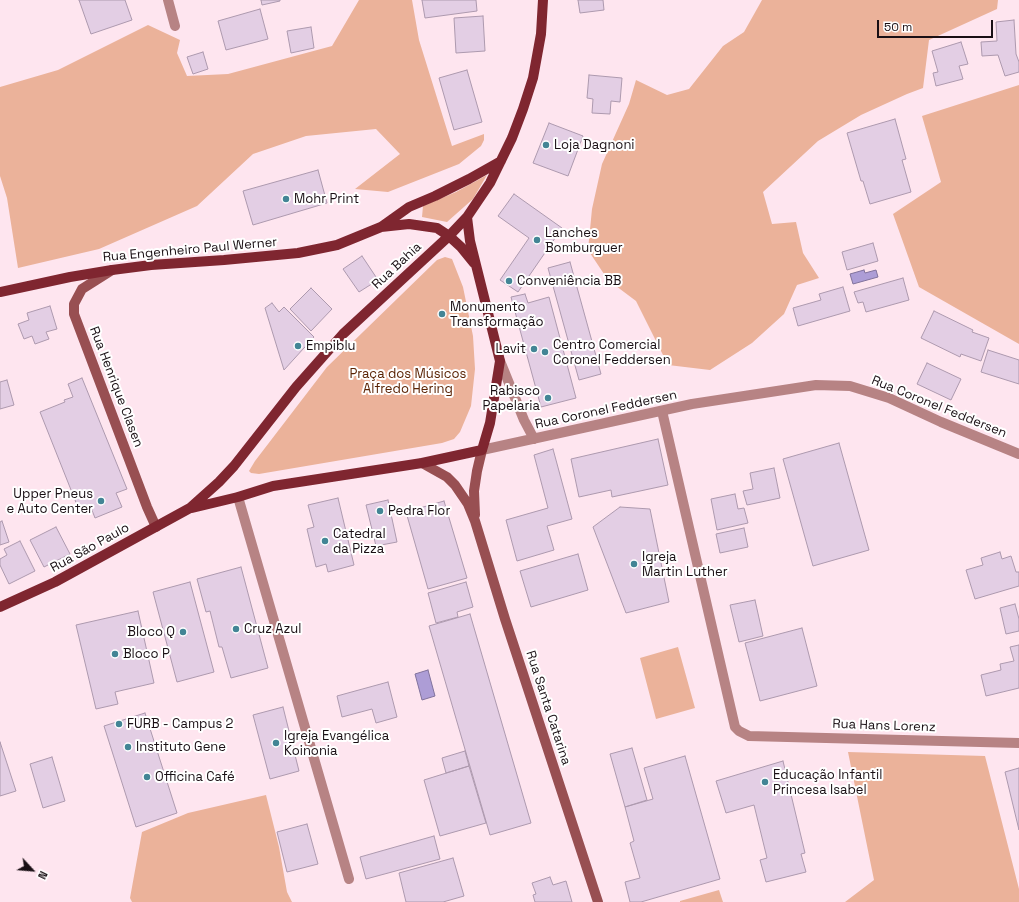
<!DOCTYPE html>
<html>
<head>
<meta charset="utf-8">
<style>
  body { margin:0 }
  #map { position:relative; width:1019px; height:902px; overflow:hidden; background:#fee5ef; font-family:"Space Grotesk",sans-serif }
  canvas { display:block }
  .north { position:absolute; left:12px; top:850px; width:40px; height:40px; -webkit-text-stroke:3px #fff; paint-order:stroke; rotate:116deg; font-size:11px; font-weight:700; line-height:16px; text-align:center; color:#190f14 }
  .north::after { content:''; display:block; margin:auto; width:14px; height:18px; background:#190f14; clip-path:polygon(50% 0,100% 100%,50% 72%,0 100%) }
  .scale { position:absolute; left:877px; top:20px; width:116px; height:18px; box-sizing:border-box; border:2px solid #190f14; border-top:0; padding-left:5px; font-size:12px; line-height:14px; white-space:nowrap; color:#190f14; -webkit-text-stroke:3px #fff; paint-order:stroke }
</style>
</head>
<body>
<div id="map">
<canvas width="1019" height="902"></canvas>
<div class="north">N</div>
<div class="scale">50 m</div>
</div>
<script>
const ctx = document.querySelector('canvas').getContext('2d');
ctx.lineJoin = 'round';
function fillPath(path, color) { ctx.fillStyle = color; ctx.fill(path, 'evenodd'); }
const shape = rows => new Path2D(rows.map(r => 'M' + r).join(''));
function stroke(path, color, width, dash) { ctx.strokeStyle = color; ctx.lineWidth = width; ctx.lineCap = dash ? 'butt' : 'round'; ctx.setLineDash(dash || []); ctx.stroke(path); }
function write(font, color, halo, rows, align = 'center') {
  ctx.font = font + ' "Space Grotesk",sans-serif'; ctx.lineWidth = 4; ctx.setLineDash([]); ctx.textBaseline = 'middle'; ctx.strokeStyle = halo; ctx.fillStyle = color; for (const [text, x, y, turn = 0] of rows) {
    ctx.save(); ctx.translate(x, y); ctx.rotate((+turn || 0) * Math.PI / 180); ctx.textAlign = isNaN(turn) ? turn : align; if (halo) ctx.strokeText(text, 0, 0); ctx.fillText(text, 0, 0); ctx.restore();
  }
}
fillPath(shape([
  [359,0,412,0,419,40,452,146,484,134,484,140,481,146,459,164,388,192,355,189,400,154,376,129,306,136,253,154,197,206,99,249,18,268,7,198,0,176,0,87,58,70,148,25,180,40,177,53,187,76,228,74,332,46],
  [762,0,998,0,997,9,929,40,923,88,907,94,861,115,818,141,763,192,772,224,796,222,803,253,819,278,797,285,784,314,752,343,710,370,668,365,636,301,608,280,588,250,592,209,602,164,629,104,636,80,667,95,689,89,723,46,744,32],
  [1019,85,1019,344,919,287,893,214,941,182,922,116],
  [487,175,473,199,447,222,422,217,423,206,456,192],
  [445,257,452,259,463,287,473,336,475,369,471,406,460,432,454,439,442,443,259,474,251,473,249,471,255,461,327,367,437,260],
  [678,647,695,708,656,719,640,658],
  [848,752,985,756,1019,889,1019,902,845,902,874,880],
  [266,795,279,847,287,892,292,902,132,902,130,898,142,832,188,813],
  [719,890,723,902,680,902,680,901]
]), '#ebb29a');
const water = shape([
  [864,270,865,273,876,270,878,277,853,284,850,274,864,270],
  [428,670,435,696,422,700,415,674,428,670]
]);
fillPath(water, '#ad9dd6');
stroke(water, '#81729c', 1);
const building = shape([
  [79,0,125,0,132,20,91,34,79,0],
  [261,0,280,0,280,1,262,5,261,0],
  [422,0,476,0,477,11,425,18,422,0],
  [578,0,603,0,604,10,580,13,578,0],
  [260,9,268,39,226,50,218,21,260,9],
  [483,16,485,51,456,53,454,18,483,16],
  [1014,20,1016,54,1019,62,1019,72,1005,76,998,55,982,56,981,42,997,41,996,22,1014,20],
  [311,27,314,48,291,53,287,31,311,27],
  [961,42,968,64,959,66,963,79,936,86,933,73,938,72,932,51,961,42],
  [203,52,208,69,193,74,187,57,203,52],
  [467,70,482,122,454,130,439,78,467,70],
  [589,75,622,78,620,102,611,101,610,114,592,113,593,99,587,98,589,75],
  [895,119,906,159,902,160,911,192,870,204,863,181,861,181,847,133,895,119],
  [549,123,583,136,568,176,533,163,549,123],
  [318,170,327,203,253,225,243,191,318,170],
  [514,194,562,228,518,292,500,280,529,238,498,216,514,194],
  [873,243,878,261,847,270,842,252,873,243],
  [362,256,378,280,359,292,343,269,362,256],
  [570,262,601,374,579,380,548,268,570,262],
  [903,278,909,300,866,312,863,302,858,303,854,292,903,278],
  [843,287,850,311,798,326,793,308,821,300,819,294,843,287],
  [311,288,332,309,311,331,290,309,311,288],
  [525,294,528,303,549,297,576,398,541,407,511,297,525,294],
  [272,303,279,312,284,307,314,337,284,370,265,308,272,303],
  [50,306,57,329,46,332,49,339,35,344,32,336,24,339,18,324,29,320,27,313,50,306],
  [934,311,973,330,972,332,989,338,981,361,961,354,960,357,921,338,934,311],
  [988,350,1019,360,1019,384,981,372,988,350],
  [927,363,961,379,951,400,917,384,927,363],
  [82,378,127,489,116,493,122,507,95,518,90,505,79,510,40,412,65,402,64,400,73,397,68,384,82,378],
  [7,380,14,405,0,409,0,382,7,380],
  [658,439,668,485,612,497,611,490,579,497,571,459,658,439],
  [839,443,869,550,813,566,783,459,839,443],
  [553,449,572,519,547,526,554,550,517,561,506,520,548,508,534,455,553,449],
  [774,468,780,498,747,505,743,491,753,489,750,473,774,468],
  [735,494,738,509,744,508,748,523,717,530,711,499,735,494],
  [338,498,354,565,328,572,326,564,316,567,307,529,314,527,308,505,338,498],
  [388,500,397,542,376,546,366,505,388,500],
  [444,501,467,578,428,589,406,512,444,501],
  [620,507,650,509,669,602,626,613,593,527,620,507],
  [2,521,9,542,0,545,0,522,2,521],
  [56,527,70,554,44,567,30,540,56,527],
  [744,528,748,547,720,553,716,534,744,528],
  [20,541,35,571,9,584,0,565,0,559,7,555,4,549,20,541],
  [1000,552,1002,559,1011,556,1016,572,1019,572,1019,586,975,599,966,570,983,565,981,558,1000,552],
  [578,554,588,590,531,607,520,571,578,554],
  [241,567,268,668,231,678,222,647,219,647,210,611,206,612,197,579,241,567],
  [190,582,214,672,177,682,153,592,190,582],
  [466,582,473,607,457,612,458,617,436,623,428,593,466,582],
  [755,600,763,636,739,642,730,605,755,600],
  [1015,604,1019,619,1019,631,1006,634,1000,608,1015,604],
  [138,611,154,683,115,692,118,704,96,709,76,625,138,611],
  [470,614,531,823,490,835,429,626,470,614],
  [802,628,817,686,760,701,745,643,802,628],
  [1019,645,1019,688,986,696,981,675,1001,670,1000,664,1014,661,1010,647,1019,645],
  [388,682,397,717,376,723,372,709,342,717,337,696,388,682],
  [283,707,299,771,270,779,253,715,283,707],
  [145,713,177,813,136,827,104,726,145,713],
  [0,742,16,791,0,796,0,742],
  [632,748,647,800,625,807,610,754,632,748],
  [465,751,469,766,446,773,442,758,465,751],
  [685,756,720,879,641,902,630,902,625,882,640,878,630,843,634,841,625,807,653,799,644,768,685,756],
  [52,757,65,801,43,808,30,764,52,757],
  [783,761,805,853,801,854,806,872,766,882,760,860,767,858,754,805,726,813,716,781,783,761],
  [469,766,486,823,440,836,424,780,469,766],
  [1019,768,1019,830,1005,772,1019,768],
  [307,824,318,864,287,872,277,832,307,824],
  [434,836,440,859,366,879,360,857,434,836],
  [453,858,464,896,443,902,406,902,399,873,453,858],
  [550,877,553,885,566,881,572,902,535,902,533,895,536,894,532,883,550,877]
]);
fillPath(building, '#e3cee4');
stroke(building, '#ad99ae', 1);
stroke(shape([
  [168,0,175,26],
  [500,361,524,420,534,439],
  [662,411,735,727,739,731,749,736,1019,743],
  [482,450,692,404,816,385,850,386,889,398,941,422,1019,454],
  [238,497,349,879]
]), '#b78384', 10);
stroke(shape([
  [112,270,82,289,74,304,74,314,147,507,156,527],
  [422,463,447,477,455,485,468,504,475,521,505,619,598,902],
  [475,515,474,491,477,471,482,450]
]), '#984f52', 10);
stroke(shape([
  [381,227,409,224,437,228,449,236,461,247,474,263],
  [0,292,70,277,112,270,151,265,224,260,298,253,337,245,381,227,409,207,435,196,469,179,501,161],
  [192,508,238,497,273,486,422,463,482,450,490,423,500,361,470,241,467,217],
  [0,607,55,582,190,508,219,482,234,466,296,387,343,334,449,236,467,217,490,183,512,138,523,109,533,78,541,34,543,0]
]), '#7f2630', 10);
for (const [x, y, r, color] of [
  [546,145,4,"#428595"],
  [286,199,4,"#428595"],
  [537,240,4,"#428595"],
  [509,281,4,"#428595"],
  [442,314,4,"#428595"],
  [298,346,4,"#428595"],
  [534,349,4,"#428595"],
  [545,352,4,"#428595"],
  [548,398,4,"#428595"],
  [101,501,4,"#428595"],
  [380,511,4,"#428595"],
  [325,541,4,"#428595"],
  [634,564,4,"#428595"],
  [236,629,4,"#428595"],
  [183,632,4,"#428595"],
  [115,654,4,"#428595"],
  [119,724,4,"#428595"],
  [276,743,4,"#428595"],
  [128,747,4,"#428595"],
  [147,777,4,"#428595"],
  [765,782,4,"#428595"]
]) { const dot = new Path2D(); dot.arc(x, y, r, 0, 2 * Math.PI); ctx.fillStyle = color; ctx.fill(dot); stroke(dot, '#fff', 1.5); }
write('13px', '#190f14', '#fff', [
  ["Loja Dagnoni",554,145],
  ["Mohr Print",294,199],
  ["Lanches",545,233],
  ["Bomburguer",545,248],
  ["Conveniência BB",517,281],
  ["Monumento",450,307],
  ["Transformação",450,322],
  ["Centro Comercial",553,345],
  ["Coronel Feddersen",553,360],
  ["Empiblu",306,346],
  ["Lavit",526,349,"right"],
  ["Rabisco",540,391,"right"],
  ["Papelaria",540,406,"right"],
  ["Upper Pneus",93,494,"right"],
  ["e Auto Center",93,509,"right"],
  ["Pedra Flor",388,511],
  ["Catedral",333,534],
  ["da Pizza",333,549],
  ["Igreja",642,557],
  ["Martin Luther",642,572],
  ["Cruz Azul",244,629],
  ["Bloco Q",175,632,"right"],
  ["Bloco P",123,654],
  ["FURB - Campus 2",127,724],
  ["Igreja Evangélica",284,736],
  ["Koinonia",284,751],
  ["Instituto Gene",136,747],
  ["Educação Infantil",773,775],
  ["Princesa Isabel",773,790],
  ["Officina Café",155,777]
], 'left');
write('13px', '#190f14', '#fff', [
  ["Rua Engenheiro Paul Werner",190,250,-5],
  ["Rua Bahia",397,266,-43],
  ["Rua Henrique Clasen",116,387,69],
  ["Rua Coronel Feddersen",939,407,22],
  ["Rua Coronel Feddersen",606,410,-12],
  ["Rua São Paulo",90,548,-29],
  ["Rua Santa Catarina",548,708,72],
  ["Rua Hans Lorenz",884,726,2]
]);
write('13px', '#5a2304', '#fff', [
  ["Praça dos Músicos",408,374],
  ["Alfredo Hering",408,389]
]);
</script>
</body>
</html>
